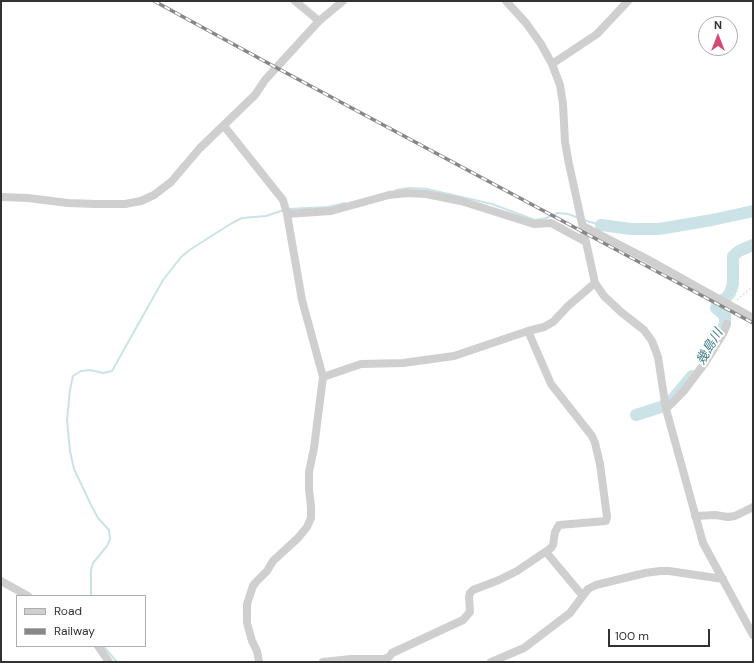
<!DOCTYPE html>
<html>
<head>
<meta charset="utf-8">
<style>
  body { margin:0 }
  #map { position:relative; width:754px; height:663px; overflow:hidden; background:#fff; font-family:"DM Sans",sans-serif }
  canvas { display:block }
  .frame { position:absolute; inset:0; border:2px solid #323232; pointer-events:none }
  .legend { position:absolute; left:16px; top:595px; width:130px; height:52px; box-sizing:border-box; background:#fff; border:1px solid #adadad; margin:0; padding:5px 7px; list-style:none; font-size:12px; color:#323232 }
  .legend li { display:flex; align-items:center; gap:8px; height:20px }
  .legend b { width:20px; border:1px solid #adadad }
  .north { position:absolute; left:698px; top:16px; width:40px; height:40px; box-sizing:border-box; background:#fff; border:1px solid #adadad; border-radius:50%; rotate:0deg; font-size:11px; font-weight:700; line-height:16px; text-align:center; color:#323232 }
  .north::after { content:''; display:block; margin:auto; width:14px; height:18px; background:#d74773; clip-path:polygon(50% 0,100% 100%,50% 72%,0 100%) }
  .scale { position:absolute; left:608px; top:629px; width:102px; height:18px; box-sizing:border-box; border:2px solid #323232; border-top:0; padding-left:5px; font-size:12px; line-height:14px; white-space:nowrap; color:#323232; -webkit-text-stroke:3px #fff; paint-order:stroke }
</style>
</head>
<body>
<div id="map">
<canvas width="754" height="663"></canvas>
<div class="frame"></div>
<ul class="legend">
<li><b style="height:5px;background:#cfcfcf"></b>Road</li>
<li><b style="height:5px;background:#878787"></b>Railway</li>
</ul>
<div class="north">N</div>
<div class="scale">100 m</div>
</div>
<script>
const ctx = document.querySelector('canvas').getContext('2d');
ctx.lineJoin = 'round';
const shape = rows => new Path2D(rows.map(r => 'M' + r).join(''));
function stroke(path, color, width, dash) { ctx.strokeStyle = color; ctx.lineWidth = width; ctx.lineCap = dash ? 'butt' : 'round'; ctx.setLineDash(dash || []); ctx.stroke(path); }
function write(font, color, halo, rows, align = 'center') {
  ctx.font = font + ' "DM Sans","Noto Sans JP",sans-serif'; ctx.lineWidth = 4; ctx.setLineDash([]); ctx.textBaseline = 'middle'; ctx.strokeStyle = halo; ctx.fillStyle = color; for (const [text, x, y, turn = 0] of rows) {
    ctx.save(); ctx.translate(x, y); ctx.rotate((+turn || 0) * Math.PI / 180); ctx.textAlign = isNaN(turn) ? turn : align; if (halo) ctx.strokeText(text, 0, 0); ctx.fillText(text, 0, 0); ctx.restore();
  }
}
stroke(shape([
  [396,190,409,188,427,189,492,204,535,220,546,218,558,213,568,214,579,218],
  [288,209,328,207,345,203],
  [583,220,601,225],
  [91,596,91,570,93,563,107,546,110,539,109,530,98,518,91,505,74,469,70,451,67,420,70,390,73,376,81,371,90,370,103,373,112,371,163,280,181,257,191,249,232,223,242,218,266,216,284,210],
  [103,646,117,662]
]), '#cbe3e7', 2);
stroke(shape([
  [601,225,631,229,659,229,712,220,753,211],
  [719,336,725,324,725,316,716,308,718,301,725,299,730,293,733,284,733,256,739,251,753,245],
  [636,415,661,407,672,400,692,376]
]), '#cbe3e7', 12);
stroke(shape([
  [737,300,753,286]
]), '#c9c9c9', 1, [2, 2]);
stroke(shape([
  [295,1,319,21],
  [506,1,526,23,541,44,552,64,560,85,563,104,565,142,569,164,595,283,604,296,621,312,644,330,652,341,658,357,666,409,703,543,753,635],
  [552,64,597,34,628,1],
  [224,126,283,200,287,214,331,211,389,195,407,193,426,194,461,201,534,224,551,223,586,242],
  [1,197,28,198,68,203,96,204,125,204,141,201,154,195,171,182,200,148,255,95,265,80,319,21,343,1],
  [583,226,647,259,753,318],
  [323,377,361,364,403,363,454,356,528,331],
  [666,409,683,392,705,363,723,334,727,324],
  [695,516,715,515,728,517,735,516,753,507],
  [546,552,582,595],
  [1,581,28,596],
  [98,646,109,662],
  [259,662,257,651,252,641,247,623,247,604,253,586,256,582,267,571,273,561,298,538,307,527,311,518,311,507,309,489,309,472,314,448,323,377,302,300,287,214],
  [323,662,351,659,384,659,389,657,392,653,463,620,470,612,469,597,470,593,473,590,499,580,517,571,551,548,553,545,555,532,559,525,606,521,607,517,600,464,595,443,592,436,551,384,528,331,544,327,553,322,568,306,595,283],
  [491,662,524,648,541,635,570,613,588,589,596,585,645,573,660,571,669,571,723,579]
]), '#cfcfcf', 8);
const rail = shape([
  [154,1,277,68,753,323]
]);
stroke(rail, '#878787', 3.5);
stroke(rail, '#fff', 2, [6]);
write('italic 13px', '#437d88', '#fff', [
  ["幾島川",710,347,-59]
]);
</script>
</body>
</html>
